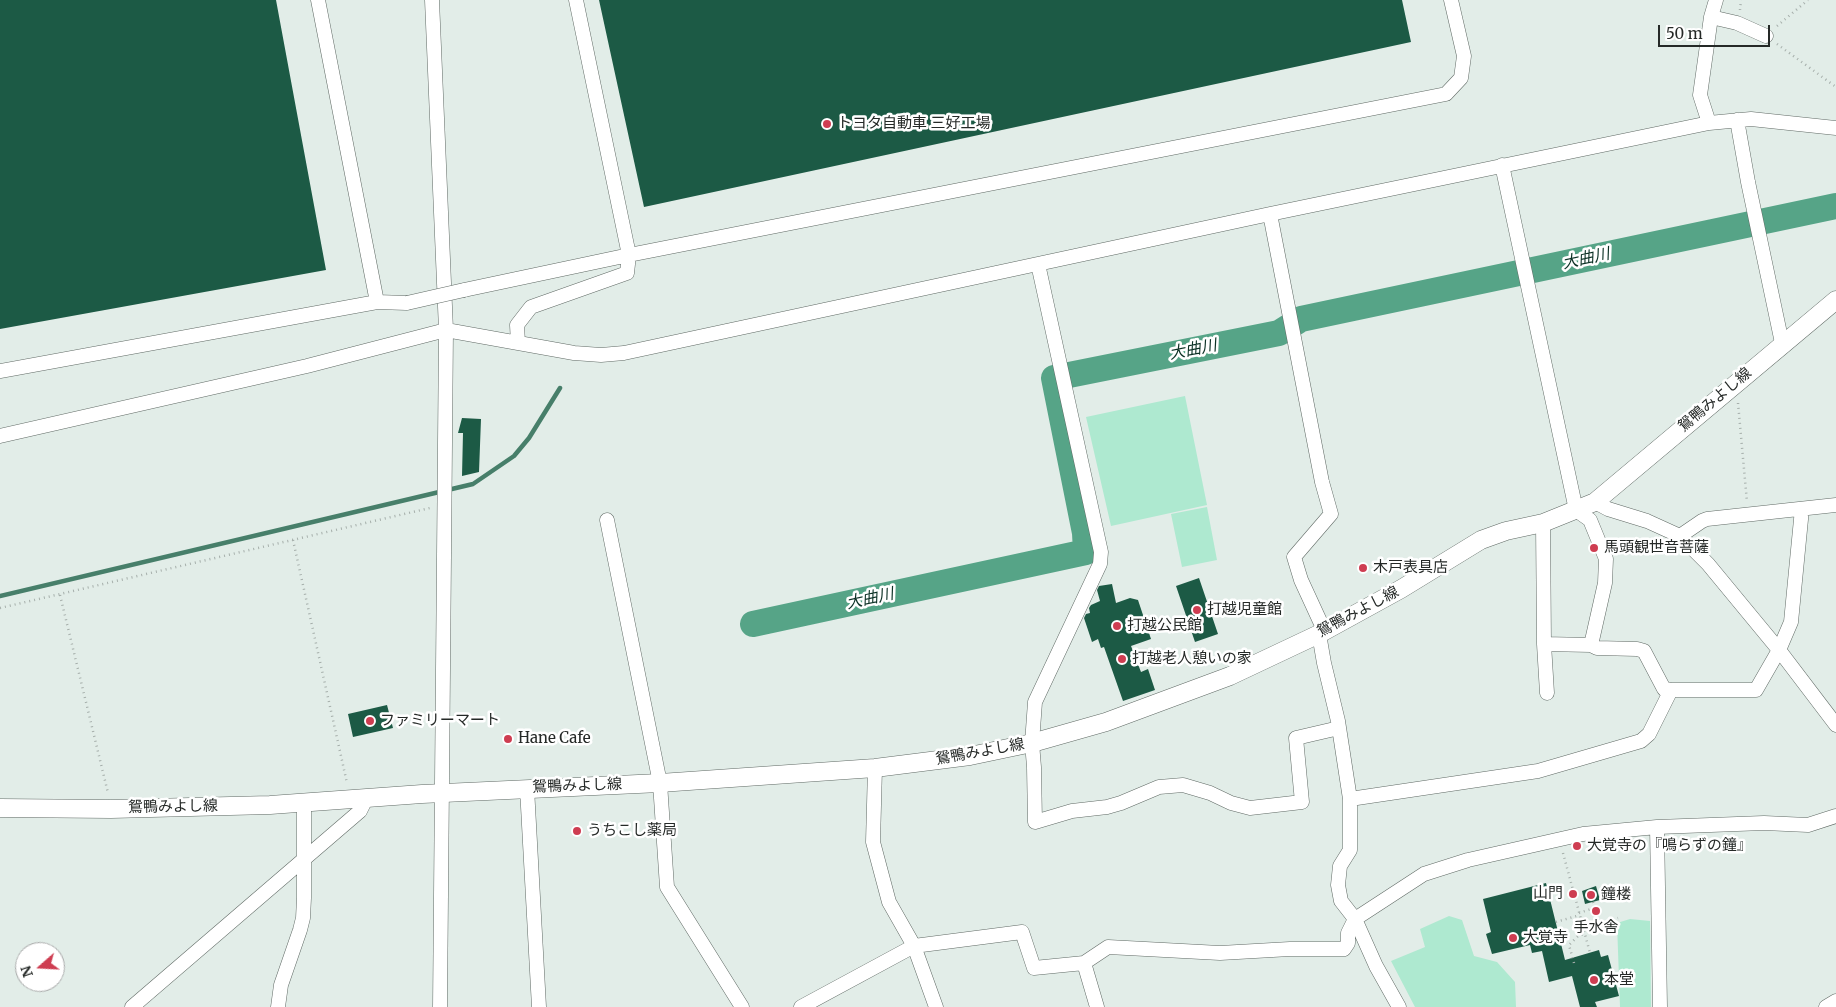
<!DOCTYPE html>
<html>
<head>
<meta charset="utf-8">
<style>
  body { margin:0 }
  #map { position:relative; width:1836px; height:1007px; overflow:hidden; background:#e2ede8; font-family:Merriweather,serif }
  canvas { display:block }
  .north { position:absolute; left:15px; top:942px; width:50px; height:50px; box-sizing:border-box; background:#fff; border:1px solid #a8a9a9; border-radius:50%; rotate:251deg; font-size:14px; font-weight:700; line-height:20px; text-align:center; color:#252927 }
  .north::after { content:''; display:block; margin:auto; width:18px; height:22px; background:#ce3d51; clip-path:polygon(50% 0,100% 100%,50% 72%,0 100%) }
  .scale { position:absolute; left:1658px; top:25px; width:112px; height:22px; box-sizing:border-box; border:2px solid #252927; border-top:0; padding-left:6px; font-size:15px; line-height:18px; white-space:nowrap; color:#252927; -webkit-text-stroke:4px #fff; paint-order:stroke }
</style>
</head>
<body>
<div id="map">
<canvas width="1836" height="1007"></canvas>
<div class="north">N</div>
<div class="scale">50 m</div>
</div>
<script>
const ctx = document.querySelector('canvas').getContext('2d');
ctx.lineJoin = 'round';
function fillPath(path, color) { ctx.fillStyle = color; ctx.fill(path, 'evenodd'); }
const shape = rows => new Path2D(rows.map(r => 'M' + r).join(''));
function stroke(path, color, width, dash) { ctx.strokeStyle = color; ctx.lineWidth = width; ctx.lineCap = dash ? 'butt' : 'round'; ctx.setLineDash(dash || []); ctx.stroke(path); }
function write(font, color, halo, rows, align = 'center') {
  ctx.font = font + ' Merriweather,"Noto Sans JP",serif'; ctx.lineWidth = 5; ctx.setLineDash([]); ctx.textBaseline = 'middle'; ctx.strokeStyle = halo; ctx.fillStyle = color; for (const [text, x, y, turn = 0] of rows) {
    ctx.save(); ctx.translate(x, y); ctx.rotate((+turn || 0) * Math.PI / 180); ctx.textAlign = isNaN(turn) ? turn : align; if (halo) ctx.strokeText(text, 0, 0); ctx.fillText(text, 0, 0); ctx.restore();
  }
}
fillPath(shape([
  [1185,396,1207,505,1111,526,1086,417],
  [1207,507,1217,560,1182,567,1171,514],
  [1449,916,1462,920,1474,956,1497,962,1515,982,1516,1007,1415,1007,1391,961,1425,947,1420,929],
  [1630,919,1650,921,1651,1007,1620,1007,1617,923]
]), '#aee9d0');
stroke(shape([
  [0,596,473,484,514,456,529,438,560,388]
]), '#477f6a', 4.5);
stroke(shape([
  [753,624,1086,552,1085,533,1054,378,1279,333,1301,319,1836,206]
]), '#56a487', 26);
fillPath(shape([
  [0,0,276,0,326,270,0,329],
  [599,0,1402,0,1411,42,644,207],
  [462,418,481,419,479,472,462,476,463,433,458,433],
  [1199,578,1218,634,1195,642,1176,586],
  [1112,584,1116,603,1130,598,1138,600,1151,639,1131,646,1141,672,1148,669,1155,690,1123,701,1104,647,1101,648,1098,639,1092,642,1084,618,1086,614,1090,613,1089,608,1091,605,1100,601,1097,590,1099,586],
  [387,705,393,728,353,737,348,714],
  [1546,883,1565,960,1599,950,1601,957,1608,955,1619,996,1595,1002,1597,1007,1580,1007,1572,976,1549,982,1542,951,1532,953,1530,945,1492,954,1486,934,1491,932,1483,899],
  [1596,886,1600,900,1585,904,1582,891]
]), '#1c5a45');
const minor = shape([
  [318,0,377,302],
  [432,0,446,330,440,1007],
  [1711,17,1737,23,1766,36],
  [1737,120,1748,182,1782,343],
  [1709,123,1700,95,1711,17,1716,0],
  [1502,165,1576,510,1590,520,1606,559,1605,583,1591,645,1544,644],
  [1270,214,1322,482,1331,514,1294,557,1301,580,1324,630],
  [1038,264,1101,552,1100,564,1035,702,1032,743,1034,767,1035,822,1072,811,1107,807,1121,803,1159,787,1183,785,1210,793,1231,803,1250,808,1302,802,1296,738,1339,728],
  [464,290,629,255,1446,94,1461,78,1464,56,1451,0],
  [518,343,517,325,531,307,627,273,629,255,576,0],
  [0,371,377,302,407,303],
  [0,436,307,366,446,330,574,353,601,355,624,353,1270,214,1709,123,1751,119,1836,128],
  [1595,502,1608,509,1647,521,1680,536,1708,564,1779,650,1836,725],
  [607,520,660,783,667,887,742,1007],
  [1543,523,1544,644,1547,693],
  [1680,536,1702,521,1707,519,1836,505],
  [1319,634,1324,663,1338,721,1350,799,1350,850,1340,866,1338,885,1341,901,1355,919,1376,966,1399,1007],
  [1591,645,1597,648,1637,649,1644,651,1664,689,1671,690],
  [875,768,873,842,889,902,914,946,936,1007],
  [527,788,539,1007],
  [1350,799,1538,771,1641,741,1649,734,1671,690,1756,690,1779,650,1791,622,1802,509],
  [1657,827,1660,1007],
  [1084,963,1097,1007],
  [132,1007,360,811,367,797],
  [278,1007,281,985,300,930,303,918,304,898,304,802],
  [801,1007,914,946,1022,932,1034,968,1084,963,1108,947,1220,953,1290,949,1344,949,1348,943,1348,933,1355,919,1424,874,1468,860,1583,834,1657,827,1764,823,1808,825,1836,816],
  [1826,1007,1836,1001]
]);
const major = shape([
  [0,808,111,809,270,805,422,794,660,783,875,768,970,756,1032,743,1106,722,1230,676,1319,634,1401,589,1481,540,1506,531,1543,523,1595,502,1836,300]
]);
stroke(minor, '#606a65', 15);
stroke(major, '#606a65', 19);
stroke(shape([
  [1740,10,1741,0],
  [1777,26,1808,0],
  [1777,44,1836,87],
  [1738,403,1747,502],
  [293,540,347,783],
  [60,595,108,793],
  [0,608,430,508],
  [1563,853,1573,890],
  [1575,897,1590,953],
  [1593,902,1594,906],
  [1579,913,1591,909],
  [1556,922,1580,915],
  [1584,928,1618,918],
  [1574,963,1569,945,1578,936,1584,934]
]), '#a6afab', 2.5, [1, 4]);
stroke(minor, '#fff', 14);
stroke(major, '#fff', 18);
const minorBridge = shape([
  [407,303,464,290]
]);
stroke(minorBridge, '#606a65', 15, []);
stroke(minorBridge, '#fff', 14);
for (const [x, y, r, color] of [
  [827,124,5,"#ce3d51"],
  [1594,548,5,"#ce3d51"],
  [1363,568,5,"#ce3d51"],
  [1197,610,5,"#ce3d51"],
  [1117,626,5,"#ce3d51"],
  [1122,659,5,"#ce3d51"],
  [370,721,5,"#ce3d51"],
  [508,739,5,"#ce3d51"],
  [577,831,5,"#ce3d51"],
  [1577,846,5,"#ce3d51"],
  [1573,894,5,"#ce3d51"],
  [1591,895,5,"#ce3d51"],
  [1596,911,5,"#ce3d51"],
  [1513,938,5,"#ce3d51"],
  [1594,980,5,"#ce3d51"]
]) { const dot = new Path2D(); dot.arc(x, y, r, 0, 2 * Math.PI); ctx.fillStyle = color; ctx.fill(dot); stroke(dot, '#fff', 2); }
write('15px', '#252927', '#fff', [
  ["トヨタ自動車 三好工場",837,124],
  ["馬頭観世音菩薩",1604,548],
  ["木戸表具店",1373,568],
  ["打越児童館",1207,610],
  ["打越公民館",1127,626],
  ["打越老人憩いの家",1132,659],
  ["ファミリーマート",380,721],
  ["Hane Cafe",518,739],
  ["うちこし薬局",587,831],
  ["大覚寺の『鳴らずの鐘』",1587,846],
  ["山門",1563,894,"right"],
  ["鐘楼",1601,895],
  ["手水舎",1596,928,"center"],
  ["大覚寺",1523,938],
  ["本堂",1604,980]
], 'left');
write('15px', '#252927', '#fff', [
  ["鴛鴨みよし線",1715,400,-40],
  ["鴛鴨みよし線",1358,612,-28],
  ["鴛鴨みよし線",980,752,-10],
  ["鴛鴨みよし線",577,786,-2],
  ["鴛鴨みよし線",173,807,-1]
]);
write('italic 16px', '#0c3125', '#fff', [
  ["大曲川",1586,259,-12],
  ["大曲川",1193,350,-11],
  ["大曲川",870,599,-12]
]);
</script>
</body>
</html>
